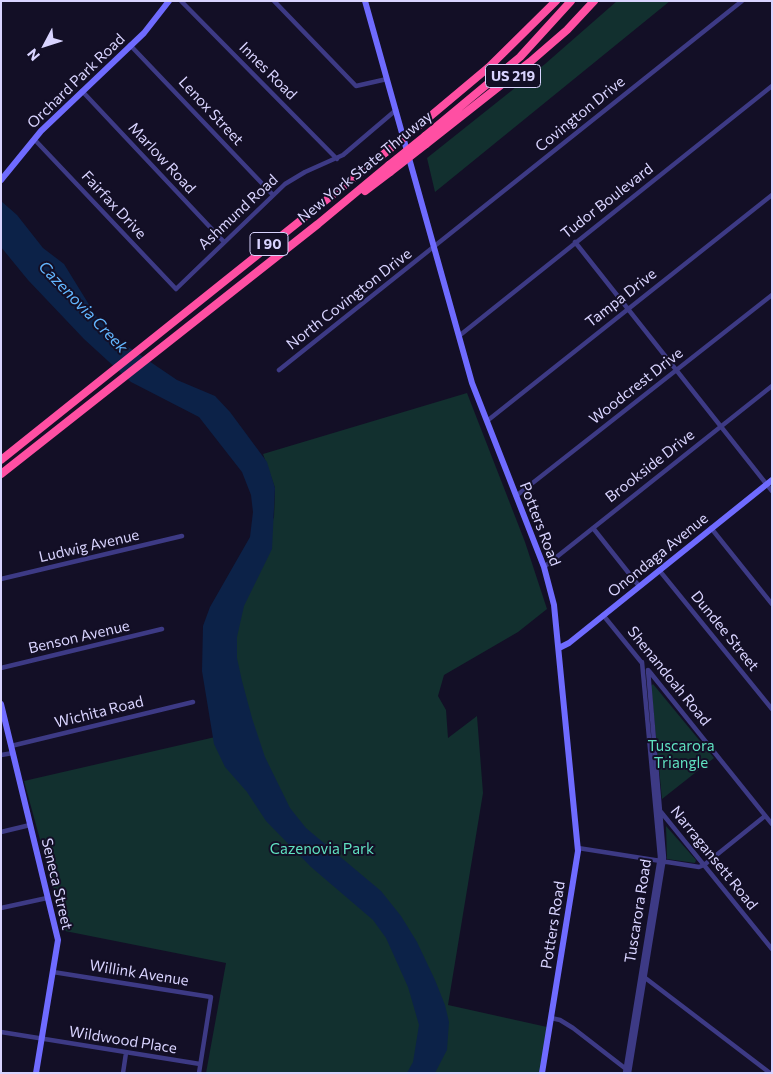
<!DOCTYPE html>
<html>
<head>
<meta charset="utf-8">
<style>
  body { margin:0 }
  #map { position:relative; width:773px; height:1074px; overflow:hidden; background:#130f26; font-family:Commissioner,sans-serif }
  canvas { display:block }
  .frame { position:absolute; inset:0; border:2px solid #d9d4ff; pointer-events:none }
  .north { position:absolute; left:20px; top:20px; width:50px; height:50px; -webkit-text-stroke:4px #130f26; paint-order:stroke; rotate:230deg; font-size:14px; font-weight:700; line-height:20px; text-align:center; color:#d9d4ff }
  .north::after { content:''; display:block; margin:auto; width:18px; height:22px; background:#d9d4ff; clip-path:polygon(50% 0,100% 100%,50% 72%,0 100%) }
</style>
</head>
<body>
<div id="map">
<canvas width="773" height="1074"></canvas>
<div class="frame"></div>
<div class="north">N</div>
</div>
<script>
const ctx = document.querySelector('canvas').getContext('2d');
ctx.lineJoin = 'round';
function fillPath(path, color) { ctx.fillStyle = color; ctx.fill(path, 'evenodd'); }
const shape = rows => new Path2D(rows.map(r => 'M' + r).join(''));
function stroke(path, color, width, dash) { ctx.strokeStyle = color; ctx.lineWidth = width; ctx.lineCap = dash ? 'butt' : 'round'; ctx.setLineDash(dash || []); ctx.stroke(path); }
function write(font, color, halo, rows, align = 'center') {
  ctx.font = font + ' Commissioner,sans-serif'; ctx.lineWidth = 4; ctx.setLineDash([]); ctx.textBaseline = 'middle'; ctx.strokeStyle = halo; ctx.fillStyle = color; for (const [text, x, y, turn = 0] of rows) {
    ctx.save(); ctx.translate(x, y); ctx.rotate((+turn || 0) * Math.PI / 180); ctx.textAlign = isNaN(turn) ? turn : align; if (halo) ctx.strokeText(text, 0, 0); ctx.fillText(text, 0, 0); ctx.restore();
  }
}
fillPath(shape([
  [617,1,670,1,435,192,427,158,545,64],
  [467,393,525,542,547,609,518,632,444,675,438,696,446,710,448,738,477,716,483,793,448,1005,547,1027,540,1073,206,1073,226,963,65,931,24,781,224,735,236,613,274,517,275,488,263,454],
  [653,684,714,758,662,799,651,686],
  [666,826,696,860,695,863,667,859]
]), '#12302f');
fillPath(shape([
  [1,201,17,215,43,248,64,264,96,316,121,342,177,380,215,396,230,412,267,462,275,488,272,549,244,606,237,637,237,658,242,681,252,718,265,757,290,808,306,828,381,891,401,916,417,942,435,980,445,1005,449,1022,447,1050,435,1073,407,1073,413,1062,419,1025,408,987,386,938,373,920,311,867,266,821,247,792,225,767,214,744,202,671,203,626,210,607,250,537,253,512,251,495,242,472,199,417,131,382,84,339,28,280,1,247]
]), '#0c2248');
stroke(shape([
  [181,1,337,159],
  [274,1,356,86,387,79],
  [130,45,273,195],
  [82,91,224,242],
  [34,139,176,289,285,184,305,172,343,155,396,110],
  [575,242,772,491],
  [459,336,772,86],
  [279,370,742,1],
  [487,421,772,195],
  [516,496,772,295],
  [593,528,639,586],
  [711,528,772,604],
  [544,567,772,386],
  [659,570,772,709],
  [1,579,182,536],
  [603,615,642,663],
  [1,668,162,629],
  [649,671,772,824],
  [11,746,193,702],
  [1,755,13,753],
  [661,812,772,949],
  [1,832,30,825],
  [578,848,699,867,704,865,765,816],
  [1,908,47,898],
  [53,972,211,997,199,1073],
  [644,977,770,1073],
  [551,1018,560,1020,573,1028,626,1069],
  [1,1032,200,1064],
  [123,1073,126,1053],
  [625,1073,660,857,642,662],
  [629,1073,664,858,648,670]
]), '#3d3a85', 4.5);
stroke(shape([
  [365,1,472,383,544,567,554,605,578,851,542,1073],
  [1,180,41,131,144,33,169,1],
  [559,648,569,643,772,480],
  [1,704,58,940,36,1073]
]), '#6f6bff', 6);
stroke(shape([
  [421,124,489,67,556,1],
  [425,136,520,57,571,1],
  [426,144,530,62,567,30,594,1],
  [365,191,390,172],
  [1,460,385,153],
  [1,474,318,224,389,165]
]), '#ff4fa3', 8);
stroke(shape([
  [385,153,421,124],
  [389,165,425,136],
  [390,172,426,144]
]), '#ff4fa3', 8);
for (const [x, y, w] of [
  [513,76,55],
  [269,244,38]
]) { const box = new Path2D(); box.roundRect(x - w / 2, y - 11.5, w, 23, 4); ctx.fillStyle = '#130f26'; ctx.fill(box); stroke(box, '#d9d4ff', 1); }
write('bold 14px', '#d9d4ff', null, [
  ["US 219",513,76],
  ["I 90",269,244]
]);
write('15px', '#d9d4ff', '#130f26', [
  ["Innes Road",268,71,45],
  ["Orchard Park Road",76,81,-44],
  ["Lenox Street",211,111,47],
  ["Covington Drive",580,114,-39],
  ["Marlow Road",162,158,47],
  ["New York State Thruway",365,167,-39],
  ["Tudor Boulevard",607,201,-38],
  ["Fairfax Drive",114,205,47],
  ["Ashmund Road",238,212,-43],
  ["Tampa Drive",621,298,-38],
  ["North Covington Drive",349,299,-38],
  ["Woodcrest Drive",636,386,-38],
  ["Brookside Drive",650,466,-38],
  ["Potters Road",540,524,69],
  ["Ludwig Avenue",89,546,-13],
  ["Onondaga Avenue",658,555,-39],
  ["Dundee Street",725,631,51],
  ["Benson Avenue",79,637,-13],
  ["Shenandoah Road",669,676,51],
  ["Wichita Road",99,712,-14],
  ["Narragansett Road",714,858,51],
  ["Seneca Street",57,884,77],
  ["Tuscarora Road",638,911,-81],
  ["Potters Road",553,925,-81],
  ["Willink Avenue",139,973,9],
  ["Wildwood Place",123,1040,9]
]);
write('15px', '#5fe0c0', '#130f26', [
  ["Tuscarora",681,746],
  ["Triangle",681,763],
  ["Cazenovia Park",322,849]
]);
write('italic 16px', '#62b6ff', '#130f26', [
  ["Cazenovia Creek",83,307,46]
]);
</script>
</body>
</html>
